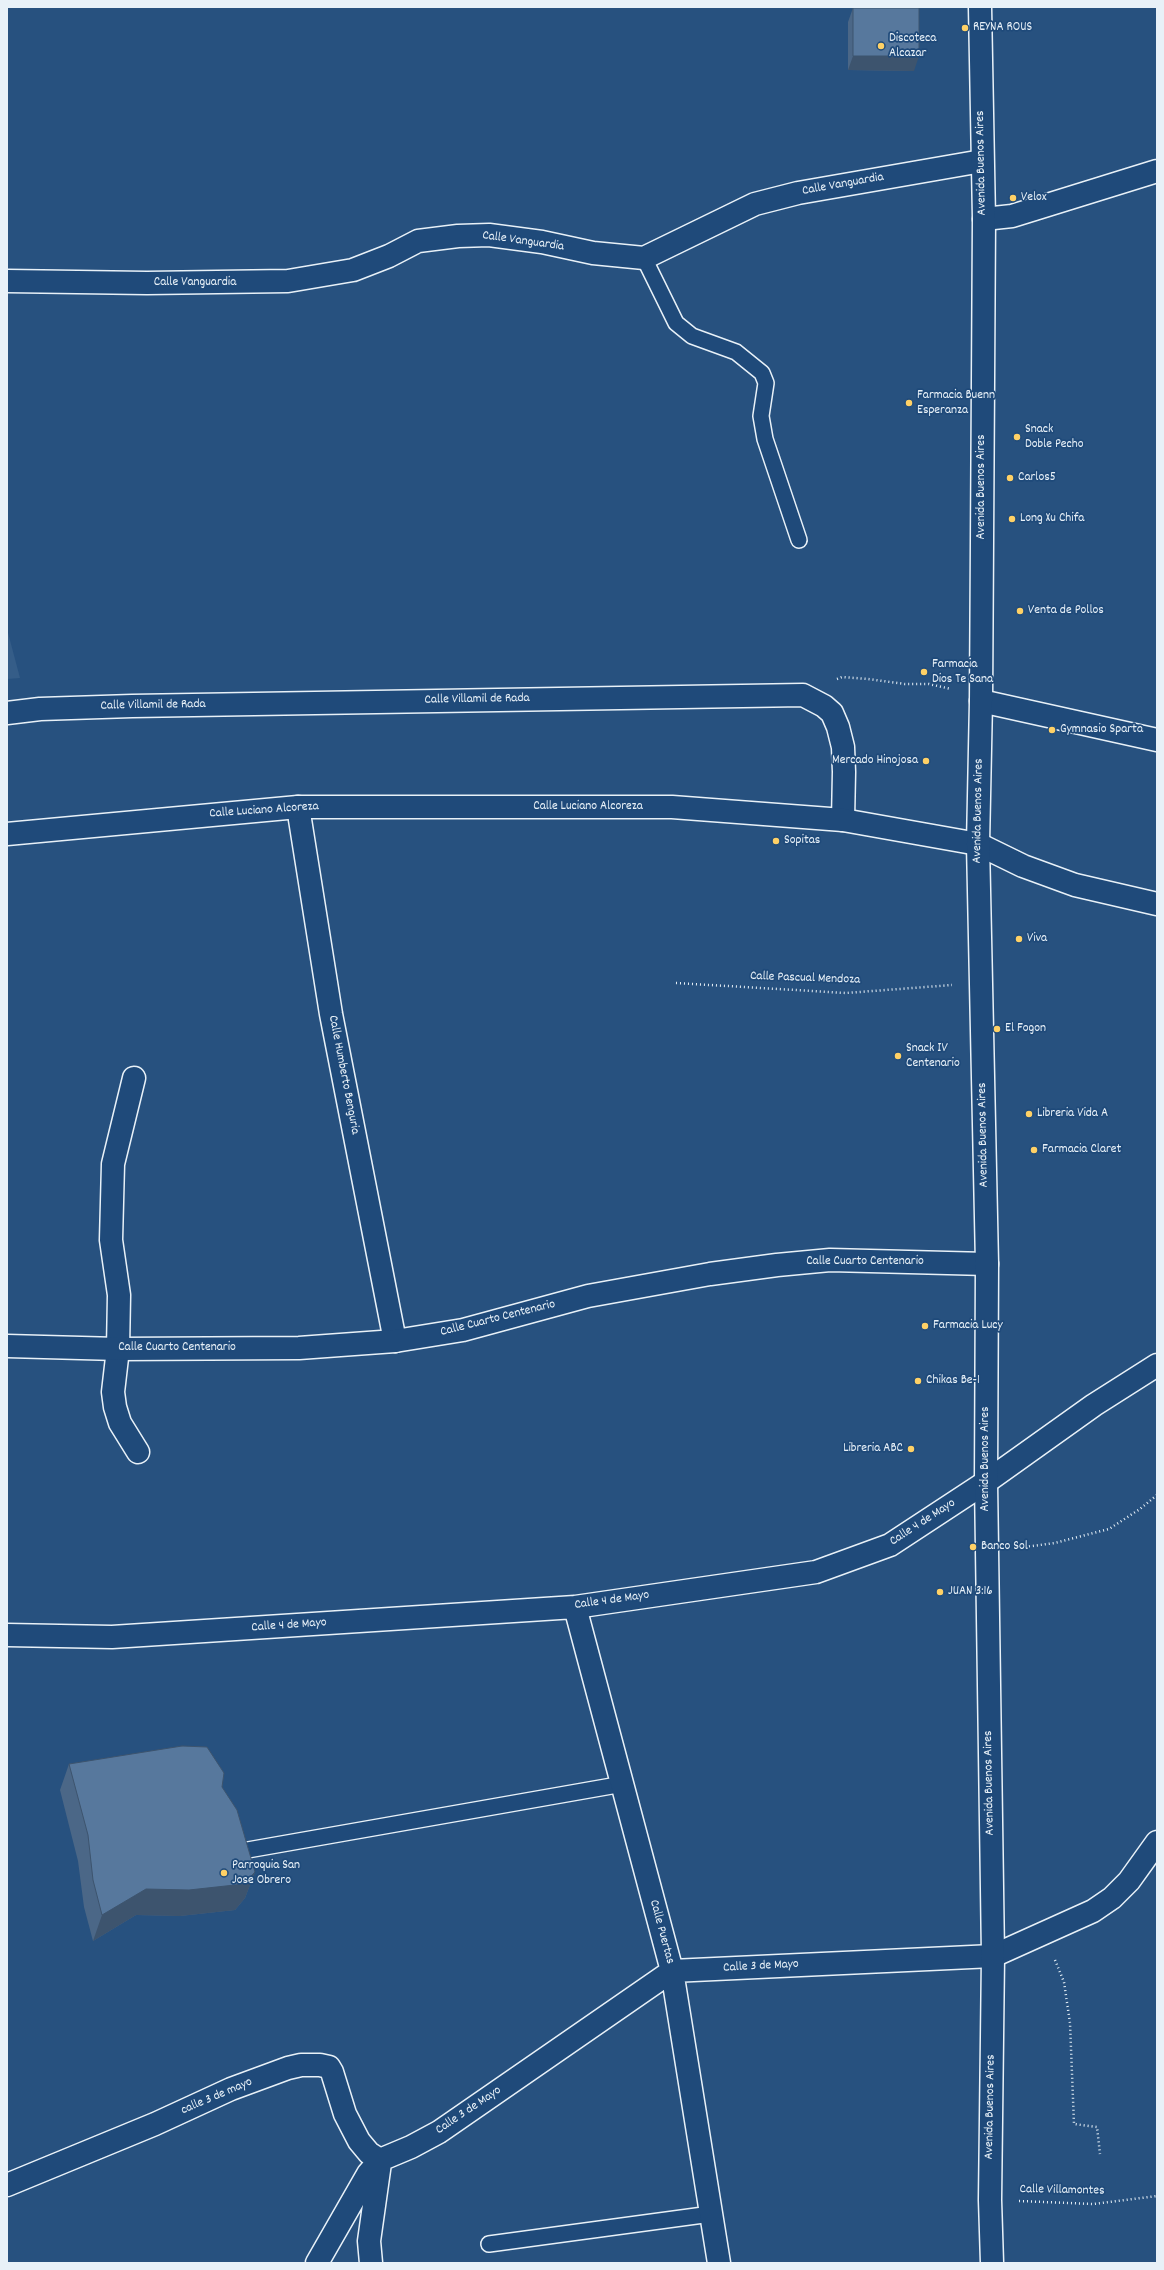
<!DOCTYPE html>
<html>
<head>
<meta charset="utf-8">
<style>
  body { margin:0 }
  #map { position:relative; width:1164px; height:2270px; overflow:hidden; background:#27517f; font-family:Dekko,sans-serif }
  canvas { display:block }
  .frame { position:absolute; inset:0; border:8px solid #e8f1f8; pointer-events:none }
</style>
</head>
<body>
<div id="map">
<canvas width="1164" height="2270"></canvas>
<div class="frame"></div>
</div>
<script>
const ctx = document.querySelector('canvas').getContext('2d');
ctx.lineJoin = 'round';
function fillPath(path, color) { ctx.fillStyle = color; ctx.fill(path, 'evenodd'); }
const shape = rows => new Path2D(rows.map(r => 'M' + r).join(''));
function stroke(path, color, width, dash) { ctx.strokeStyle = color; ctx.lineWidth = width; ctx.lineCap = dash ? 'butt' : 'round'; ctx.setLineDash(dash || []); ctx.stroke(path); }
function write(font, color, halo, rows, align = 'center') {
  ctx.font = font + ' Dekko,sans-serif'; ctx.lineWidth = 3.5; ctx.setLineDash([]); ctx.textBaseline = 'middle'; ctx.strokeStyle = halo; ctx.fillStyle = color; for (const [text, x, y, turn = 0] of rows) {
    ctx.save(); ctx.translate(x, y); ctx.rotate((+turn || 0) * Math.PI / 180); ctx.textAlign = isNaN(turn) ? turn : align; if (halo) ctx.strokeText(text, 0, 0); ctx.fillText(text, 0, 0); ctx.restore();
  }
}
fillPath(shape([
  [7,629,20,678,7,679]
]), '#355d88');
const service = shape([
  [644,258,676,323,692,336,736,352,762,373,766,383,761,416,765,439,799,540],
  [242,1851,623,1784],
  [489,2244,711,2214]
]);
const minor = shape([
  [984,219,1012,216,1157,171],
  [7,281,147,283,288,281,353,270,389,256,418,241,458,236,489,235,542,242,593,253,644,258,755,204,798,193,982,161],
  [7,713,40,709,132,706,803,695,824,706,832,713,838,727,843,747,844,772,843,820],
  [298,807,331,1014,395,1341],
  [134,1078,113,1164,111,1240,119,1295,118,1349,113,1392,115,1407,120,1423,138,1452],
  [575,1607,672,1971,719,2263],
  [7,1635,112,1637,575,1607,816,1572,890,1545,986,1482,1094,1405,1157,1365],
  [7,2185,155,2124,231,2089,288,2068,301,2065,320,2065,329,2067,332,2072,345,2114,359,2141,369,2153,380,2160],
  [317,2263,368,2174,380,2160,411,2147,439,2132,672,1971,993,1956,1093,1911,1112,1898,1129,1881,1157,1842],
  [371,2263,369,2241,380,2163]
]);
const tertiary = shape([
  [7,834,298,807,672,807,843,820,978,844],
  [7,1346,118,1349,299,1348,395,1341,463,1330,588,1296,710,1274,777,1265,830,1260,987,1264]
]);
const secondary = shape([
  [981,701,1157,740],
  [978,844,1023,866,1075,885,1157,904]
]);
const primary = shape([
  [980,7,984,219,981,701,978,844,987,1264,986,1482,993,1956,990,2200,992,2263]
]);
stroke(service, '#e8f1f8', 18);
stroke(minor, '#e8f1f8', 25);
stroke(tertiary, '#e8f1f8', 25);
stroke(secondary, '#e8f1f8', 25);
stroke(primary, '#e8f1f8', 25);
stroke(shape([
  [837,679,842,677,868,679,905,684,929,684,951,689],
  [676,983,846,993,952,985],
  [1017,1548,1055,1543,1109,1529,1140,1509,1157,1495],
  [1055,1960,1064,1982,1070,2023,1074,2124,1097,2127,1100,2154],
  [1019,2201,1093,2204,1157,2196]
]), '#e8f1f8', 2.5, [1, 3]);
stroke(service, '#1f4a7a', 15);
stroke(minor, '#1f4a7a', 22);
stroke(tertiary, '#1f4a7a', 22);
stroke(secondary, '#1f4a7a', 22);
stroke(primary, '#1f4a7a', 22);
fillPath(shape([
  [853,8,914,71,848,70,848,22],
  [69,1764,255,1872,245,1898,235,1910,180,1916,136,1915,93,1941,84,1907,78,1861,60,1790]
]), '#4b6787');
fillPath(shape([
  [853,56,919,56,914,71,848,70],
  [255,1872,245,1898,235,1910,180,1916,136,1915,93,1941,102,1915,146,1889]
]), '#3d546e');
const building = shape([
  [853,8,919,8,919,56,853,56,853,8],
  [182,1746,207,1747,224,1773,222,1787,237,1810,255,1872,244,1884,189,1890,146,1889,102,1915,93,1880,88,1835,69,1764,182,1746]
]);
fillPath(building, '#57789d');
stroke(building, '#3d546e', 1);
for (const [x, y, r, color] of [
  [965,28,4,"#ffd166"],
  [881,46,4,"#ffd166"],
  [1013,198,4,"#ffd166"],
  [909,403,4,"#ffd166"],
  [1017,437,4,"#ffd166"],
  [1010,478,4,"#ffd166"],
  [1012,519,4,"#ffd166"],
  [1020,611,4,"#ffd166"],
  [924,672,4,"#ffd166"],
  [1052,730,4,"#ffd166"],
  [926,761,4,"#ffd166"],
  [776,841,4,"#ffd166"],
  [1019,939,4,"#ffd166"],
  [997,1029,4,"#ffd166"],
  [898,1056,4,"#ffd166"],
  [1029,1114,4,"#ffd166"],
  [1034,1150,4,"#ffd166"],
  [925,1326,4,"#ffd166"],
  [918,1381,4,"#ffd166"],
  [911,1449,4,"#ffd166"],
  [973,1547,4,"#ffd166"],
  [940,1592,4,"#ffd166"],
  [224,1873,4,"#ffd166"]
]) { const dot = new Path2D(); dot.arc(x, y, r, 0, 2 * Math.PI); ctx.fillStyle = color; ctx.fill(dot); stroke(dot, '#1f4a7a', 1.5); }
write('13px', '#e8f1f8', '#1f4a7a', [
  ["REYNA ROUS",973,28],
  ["Discoteca",889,39],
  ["Alcazar",889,54],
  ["Velox",1021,198],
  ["Farmacia Buenn",917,396],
  ["Esperanza",917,411],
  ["Snack",1025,430],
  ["Doble Pecho",1025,445],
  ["Carlos5",1018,478],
  ["Long Xu Chifa",1020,519],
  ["Venta de Pollos",1028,611],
  ["Farmacia",932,665],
  ["Dios Te Sana",932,680],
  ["Gymnasio Sparta",1060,730],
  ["Mercado Hinojosa",918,761,"right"],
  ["Sopitas",784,841],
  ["Viva",1027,939],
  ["El Fogon",1005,1029],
  ["Snack IV",906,1049],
  ["Centenario",906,1064],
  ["Libreria Vida A",1037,1114],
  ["Farmacia Claret",1042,1150],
  ["Farmacia Lucy",933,1326],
  ["Chikas Be-1",926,1381],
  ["Libreria ABC",903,1449,"right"],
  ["Banco Sol",981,1547],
  ["JUAN 3:16",948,1592],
  ["Parroquia San",232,1866],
  ["Jose Obrero",232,1881]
], 'left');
write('13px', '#e8f1f8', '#1f4a7a', [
  ["Avenida Buenos Aires",982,163,-91],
  ["Calle Vanguardia",843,185,-10],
  ["Calle Vanguardia",523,242,8],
  ["Calle Vanguardia",195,283],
  ["Avenida Buenos Aires",982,487,-90],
  ["Calle Villamil de Rada",477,700,-1],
  ["Calle Villamil de Rada",153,706,-1],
  ["Calle Luciano Alcoreza",588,807],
  ["Calle Luciano Alcoreza",264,811,-4],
  ["Avenida Buenos Aires",979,811,-89],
  ["Calle Pascual Mendoza",805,979,2],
  ["Calle Humberto Benguria",343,1075,79],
  ["Avenida Buenos Aires",984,1135,-91],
  ["Calle Cuarto Centenario",865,1262],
  ["Calle Cuarto Centenario",498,1319,-14],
  ["Calle Cuarto Centenario",177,1348],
  ["Avenida Buenos Aires",986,1459,-90],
  ["Calle 4 de Mayo",923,1523,-33],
  ["Calle 4 de Mayo",612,1601,-8],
  ["Calle 4 de Mayo",289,1626,-4],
  ["Avenida Buenos Aires",990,1783,-91],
  ["Calle Puertas",661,1932,75],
  ["Calle 3 de Mayo",761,1967,-3],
  ["calle 3 de mayo",217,2097,-23],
  ["Avenida Buenos Aires",991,2107,-89],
  ["Calle 3 de Mayo",469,2111,-34],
  ["Calle Villamontes",1062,2191,1]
]);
</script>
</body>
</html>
